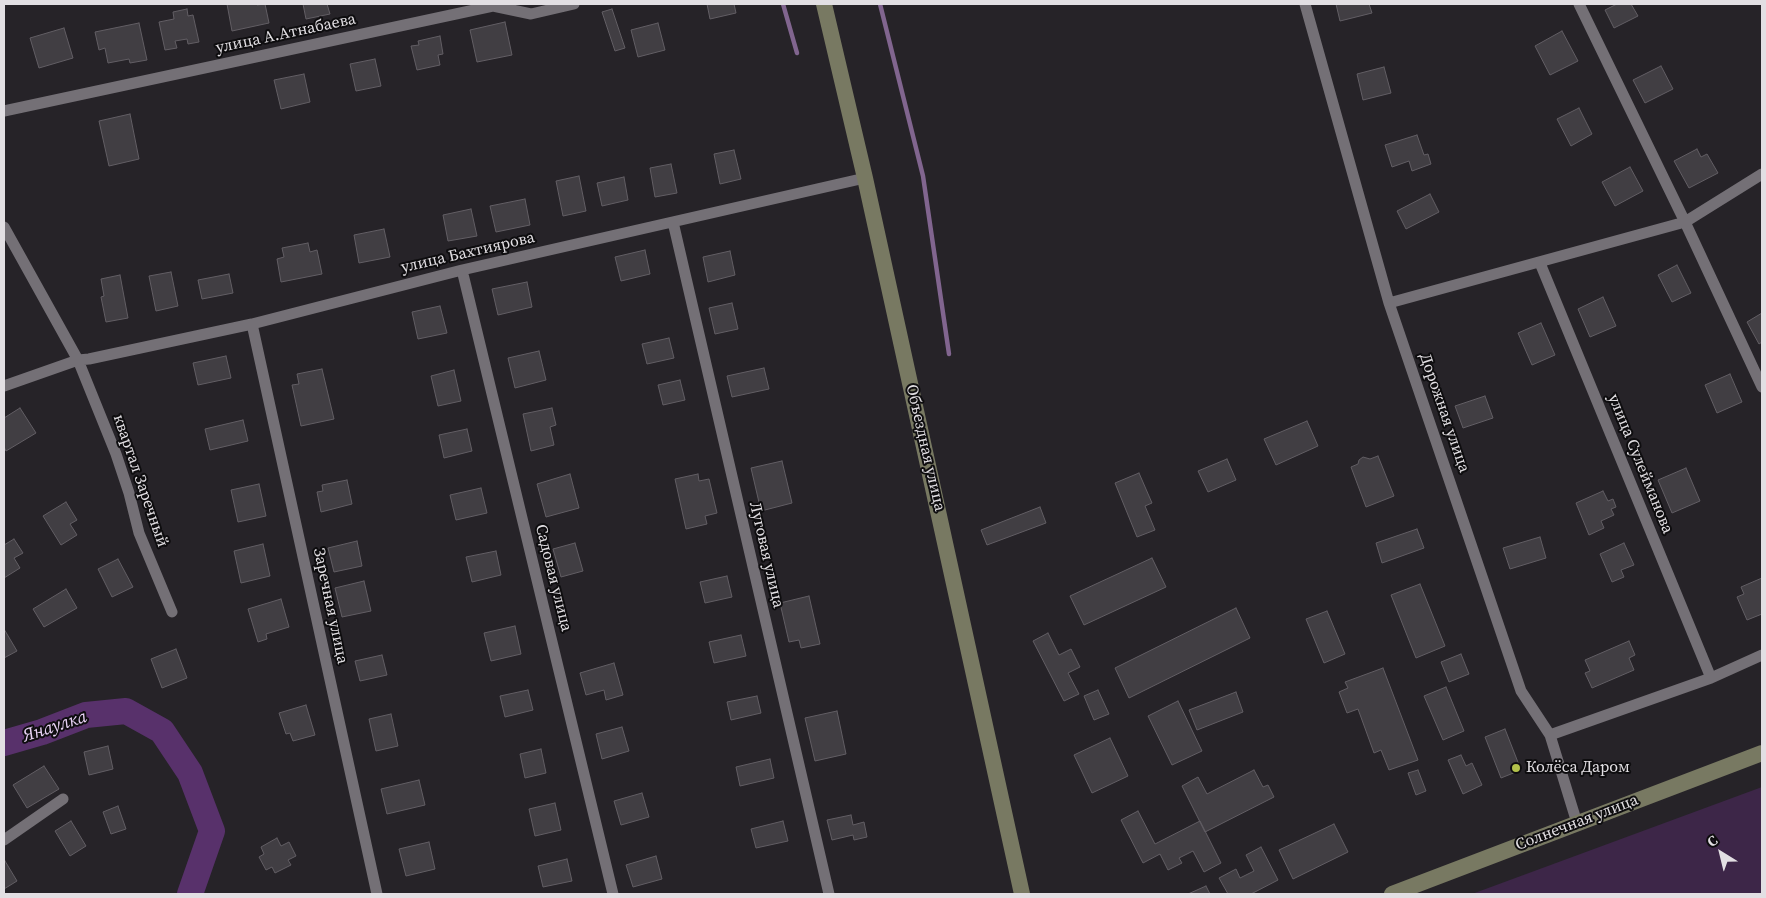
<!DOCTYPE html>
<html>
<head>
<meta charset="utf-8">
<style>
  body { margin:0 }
  #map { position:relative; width:1766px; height:898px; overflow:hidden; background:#262328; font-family:"Source Serif 4",serif }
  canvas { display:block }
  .frame { position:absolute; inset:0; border:5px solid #e2dfe3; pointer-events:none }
  .north { position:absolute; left:1696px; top:828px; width:50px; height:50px; -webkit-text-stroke:4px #0e0d0f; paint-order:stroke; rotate:324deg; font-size:14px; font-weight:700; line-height:20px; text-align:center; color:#e2dfe3 }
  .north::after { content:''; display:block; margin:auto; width:18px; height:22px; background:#e2dfe3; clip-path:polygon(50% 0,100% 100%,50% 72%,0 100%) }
</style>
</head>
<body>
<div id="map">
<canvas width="1766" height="898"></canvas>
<div class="frame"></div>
<div class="north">С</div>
</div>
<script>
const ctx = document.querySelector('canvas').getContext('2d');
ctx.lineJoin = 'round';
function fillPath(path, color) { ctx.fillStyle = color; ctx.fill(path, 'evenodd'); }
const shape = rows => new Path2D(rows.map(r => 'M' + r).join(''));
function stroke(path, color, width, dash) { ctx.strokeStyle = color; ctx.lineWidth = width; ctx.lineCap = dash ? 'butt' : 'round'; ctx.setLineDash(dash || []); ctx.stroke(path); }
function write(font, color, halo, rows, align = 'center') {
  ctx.font = font + ' "Source Serif 4",serif'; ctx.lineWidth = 4; ctx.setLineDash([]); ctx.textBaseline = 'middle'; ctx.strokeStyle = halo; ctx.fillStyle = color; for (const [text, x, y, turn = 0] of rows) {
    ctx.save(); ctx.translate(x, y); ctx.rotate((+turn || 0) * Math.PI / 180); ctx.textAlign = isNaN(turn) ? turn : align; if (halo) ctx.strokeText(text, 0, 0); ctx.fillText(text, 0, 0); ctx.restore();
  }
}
fillPath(shape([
  [1762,787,1762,894,1472,894]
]), '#3d2648');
stroke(shape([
  [783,4,797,53],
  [880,4,923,176,949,354]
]), '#81658f', 4.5);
stroke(shape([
  [4,743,42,732,86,715,126,711,162,731,190,773,212,831,190,894]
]), '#58316b', 26);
const building = shape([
  [227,4,257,4,257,5,265,4,269,23,232,31,227,4],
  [303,4,327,4,330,14,306,19,303,4],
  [707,4,734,4,736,13,710,19,707,4],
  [1336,4,1369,4,1372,13,1340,21,1336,4],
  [1617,4,1631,4,1638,16,1614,28,1605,10,1617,4],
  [187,9,188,16,193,15,199,42,188,44,187,39,175,41,177,48,165,50,159,22,174,19,173,12,187,9],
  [612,9,625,48,615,51,602,12,612,9],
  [505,22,512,55,477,62,470,30,505,22],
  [139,23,147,60,130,63,129,59,108,63,105,48,99,50,95,32,139,23],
  [658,23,665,50,638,57,631,30,658,23],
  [64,28,73,58,39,68,30,38,64,28],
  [1562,31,1578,61,1550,75,1535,46,1562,31],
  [440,36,443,54,438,55,440,65,417,70,411,46,419,45,418,41,440,36],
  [375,59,381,86,356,91,350,64,375,59],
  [1661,66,1673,89,1645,103,1633,80,1661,66],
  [1384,67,1391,93,1363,100,1357,74,1384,67],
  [304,74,310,102,281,109,274,80,304,74],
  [1579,108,1592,134,1571,146,1557,119,1579,108],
  [130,114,139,159,109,166,99,121,130,114],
  [1417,135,1424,155,1428,154,1431,164,1412,171,1409,161,1392,167,1385,145,1417,135],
  [1697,149,1701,157,1707,154,1718,173,1689,188,1674,161,1697,149],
  [734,150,741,179,720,184,714,154,734,150],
  [671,164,677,193,655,197,650,168,671,164],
  [1630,167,1643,191,1615,206,1602,182,1630,167],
  [579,176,586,211,563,216,556,181,579,176],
  [624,177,628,200,602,206,597,183,624,177],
  [1430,194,1439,212,1406,229,1397,211,1430,194],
  [525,199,530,225,496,232,490,206,525,199],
  [471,209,477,236,448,241,443,215,471,209],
  [384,229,390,257,359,263,354,235,384,229],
  [308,243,310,252,317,250,322,274,281,282,277,259,284,257,282,248,308,243],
  [645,250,650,274,621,281,615,257,645,250],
  [730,251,735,275,708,282,703,257,730,251],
  [1677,265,1691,293,1672,302,1658,275,1677,265],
  [171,272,178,306,156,311,149,276,171,272],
  [229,274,233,293,202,299,198,280,229,274],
  [120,275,128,318,106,322,101,297,104,296,101,279,120,275],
  [527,282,532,307,498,315,492,289,527,282],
  [1603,297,1616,326,1590,337,1578,309,1603,297],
  [732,303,738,329,715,334,709,308,732,303],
  [440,306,447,333,418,339,412,312,440,306],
  [1762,313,1762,342,1759,344,1747,322,1762,313],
  [1541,323,1555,355,1532,365,1518,333,1541,323],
  [669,338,674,358,647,364,642,344,669,338],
  [539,351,546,380,515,388,508,358,539,351],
  [226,356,231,378,198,385,193,363,226,356],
  [764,368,769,389,732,397,727,376,764,368],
  [322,369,334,419,301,426,292,385,299,384,297,374,322,369],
  [454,370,461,401,438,406,431,376,454,370],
  [1730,374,1742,402,1717,413,1705,385,1730,374],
  [680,380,685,400,663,405,658,385,680,380],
  [1485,396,1493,418,1463,428,1455,406,1485,396],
  [20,408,36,433,6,451,4,447,4,418,20,408],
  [552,408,556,425,550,427,554,445,531,451,523,414,552,408],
  [243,420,248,441,210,450,205,429,243,420],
  [1307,421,1318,446,1276,465,1264,439,1307,421],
  [467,429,472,451,444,458,439,435,467,429],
  [1378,456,1394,496,1366,507,1351,467,1358,464,1359,460,1363,457,1370,459,1378,456],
  [1227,459,1236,480,1208,492,1198,471,1227,459],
  [782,461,792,503,761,511,751,468,782,461],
  [1686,468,1700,501,1672,513,1658,480,1686,468],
  [1139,473,1152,503,1145,506,1155,530,1137,537,1115,483,1139,473],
  [570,474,579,508,546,517,537,484,570,474],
  [698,474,699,481,709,479,717,513,705,516,707,524,686,529,675,479,698,474],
  [347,480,352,504,321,512,317,492,323,491,322,485,347,480],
  [259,484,266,516,238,522,231,490,259,484],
  [481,488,487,513,456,520,450,495,481,488],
  [1603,491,1608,501,1613,499,1616,507,1611,509,1614,515,1601,521,1604,528,1589,535,1576,503,1603,491],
  [66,502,77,520,70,524,77,535,61,545,43,516,66,502],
  [1040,507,1046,523,987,545,981,530,1040,507],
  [1417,529,1424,548,1382,563,1376,543,1417,529],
  [1540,537,1546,558,1510,569,1503,548,1540,537],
  [14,539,23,553,14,558,20,568,4,578,4,545,14,539],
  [357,541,362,566,334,572,328,548,357,541],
  [575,543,583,571,561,577,553,549,575,543],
  [1624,543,1634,565,1621,570,1624,577,1612,582,1600,554,1624,543],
  [263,544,270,576,241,583,234,551,263,544],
  [496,551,501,575,472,582,466,557,496,551],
  [1152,558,1166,587,1084,625,1070,596,1152,558],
  [118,559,133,587,112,597,98,569,118,559],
  [727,576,732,597,705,603,700,582,727,576],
  [1762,578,1762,614,1747,620,1737,597,1744,594,1741,587,1762,578],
  [364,581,371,611,342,617,335,588,364,581],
  [1420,584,1445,646,1416,658,1391,595,1420,584],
  [66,589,77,608,44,627,33,609,66,589],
  [809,596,820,644,801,648,799,640,789,642,780,603,809,596],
  [281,599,289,627,266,634,267,639,258,642,248,609,281,599],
  [1236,608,1250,638,1129,698,1115,668,1236,608],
  [1327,611,1345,654,1324,663,1306,619,1327,611],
  [515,626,521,654,491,661,484,633,515,626],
  [4,629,17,651,4,658,4,629],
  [1048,633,1059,655,1071,649,1080,667,1068,673,1079,694,1064,701,1033,641,1048,633],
  [741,635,746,656,714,663,709,642,741,635],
  [1629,641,1635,655,1629,658,1634,670,1592,688,1585,673,1590,671,1585,660,1629,641],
  [176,649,187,678,162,688,151,659,176,649],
  [1461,654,1469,674,1449,682,1441,662,1461,654],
  [382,655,387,675,360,681,355,661,382,655],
  [614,663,623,695,606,700,604,690,586,695,580,673,614,663],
  [1383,668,1418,760,1389,770,1381,750,1374,753,1358,709,1347,713,1339,692,1348,688,1345,682,1383,668],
  [1446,687,1464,731,1443,740,1424,696,1446,687],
  [528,690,533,710,505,717,500,696,528,690],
  [1098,690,1109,714,1094,720,1084,696,1098,690],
  [1236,692,1243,712,1197,730,1189,710,1236,692],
  [757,696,761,713,731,720,727,702,757,696],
  [1178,701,1202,751,1172,765,1148,716,1178,701],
  [306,705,315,735,293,741,290,733,286,734,279,713,306,705],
  [837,711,846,754,815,761,805,718,837,711],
  [391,714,398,746,376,751,369,719,391,714],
  [622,727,629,751,602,759,596,734,622,727],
  [1505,729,1521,770,1501,778,1485,737,1505,729],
  [1110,738,1128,776,1092,793,1074,755,1110,738],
  [108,746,113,769,89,775,84,752,108,746],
  [541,749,546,773,525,778,520,754,541,749],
  [1461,755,1466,766,1472,763,1482,785,1463,794,1448,760,1461,755],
  [770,759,774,778,740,786,736,767,770,759],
  [44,766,59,789,27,808,13,785,44,766],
  [1254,770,1263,787,1268,785,1274,797,1205,832,1182,786,1198,777,1207,794,1254,770],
  [1418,770,1426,791,1416,795,1408,773,1418,770],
  [419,780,425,805,387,814,381,789,419,780],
  [642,793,649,817,621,825,614,801,642,793],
  [555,803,561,830,535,836,529,809,555,803],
  [118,806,126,829,111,834,103,812,118,806],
  [1138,811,1155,844,1200,821,1221,863,1204,872,1193,851,1179,858,1182,863,1168,870,1160,854,1143,863,1121,820,1138,811],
  [851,815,853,825,864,822,867,837,854,840,853,835,832,840,827,820,851,815],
  [71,821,86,846,70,856,55,831,71,821],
  [783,821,788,841,756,848,751,829,783,821],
  [1334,824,1348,852,1293,879,1279,850,1334,824],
  [277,838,281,846,289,842,296,856,288,860,291,865,275,873,272,867,266,870,259,857,264,854,261,847,277,838],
  [429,842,435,869,406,876,399,849,429,842],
  [1261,847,1278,880,1251,894,1228,894,1219,878,1236,869,1240,878,1254,871,1246,855,1261,847],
  [656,856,662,879,633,887,626,865,656,856],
  [567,859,572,881,543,887,538,866,567,859],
  [5,861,17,881,4,889,4,862,5,861],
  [1206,886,1210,894,1188,894,1206,886]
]);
fillPath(building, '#413e43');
stroke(building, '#625e64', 1);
stroke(shape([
  [1305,4,1389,303,1521,691,1550,735,1577,823],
  [1579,4,1685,222,1762,387],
  [4,111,493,6,531,14,574,4],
  [673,222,829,894],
  [4,227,78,360,116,454,129,493,139,533,172,612],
  [1540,263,1711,678],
  [462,270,613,894],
  [1389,303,1685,222,1762,174],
  [252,324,377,894],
  [4,386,78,360,89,359,252,324,462,270,865,178],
  [1550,735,1711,678,1762,655],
  [4,840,63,799]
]), '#747076', 11);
stroke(shape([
  [824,4,865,178,1022,894],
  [1392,894,1762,753]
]), '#787962', 16);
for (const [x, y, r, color] of [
  [1516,768,5,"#b3c24b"]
]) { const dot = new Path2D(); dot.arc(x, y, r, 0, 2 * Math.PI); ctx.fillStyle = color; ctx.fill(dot); stroke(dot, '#0e0d0f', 2); }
write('16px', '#e2dfe3', '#0e0d0f', [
  ["улица А.Атнабаева",286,34,-12],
  ["улица Бахтиярова",468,253,-13],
  ["Дорожная улица",1444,413,71],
  ["Объездная улица",925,448,77],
  ["улица Сулейманова",1640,464,68],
  ["квартал Заречный",140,481,71],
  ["Луговая улица",766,555,77],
  ["Садовая улица",553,578,76],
  ["Заречная улица",330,606,78],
  ["Солнечная улица",1577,823,-21]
]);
write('16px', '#e2dfe3', '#0e0d0f', [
  ["Колёса Даром",1526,768]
], 'left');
write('italic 18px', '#e7d1f4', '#0e0d0f', [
  ["Янаулка",55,727,-18]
]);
</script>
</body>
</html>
